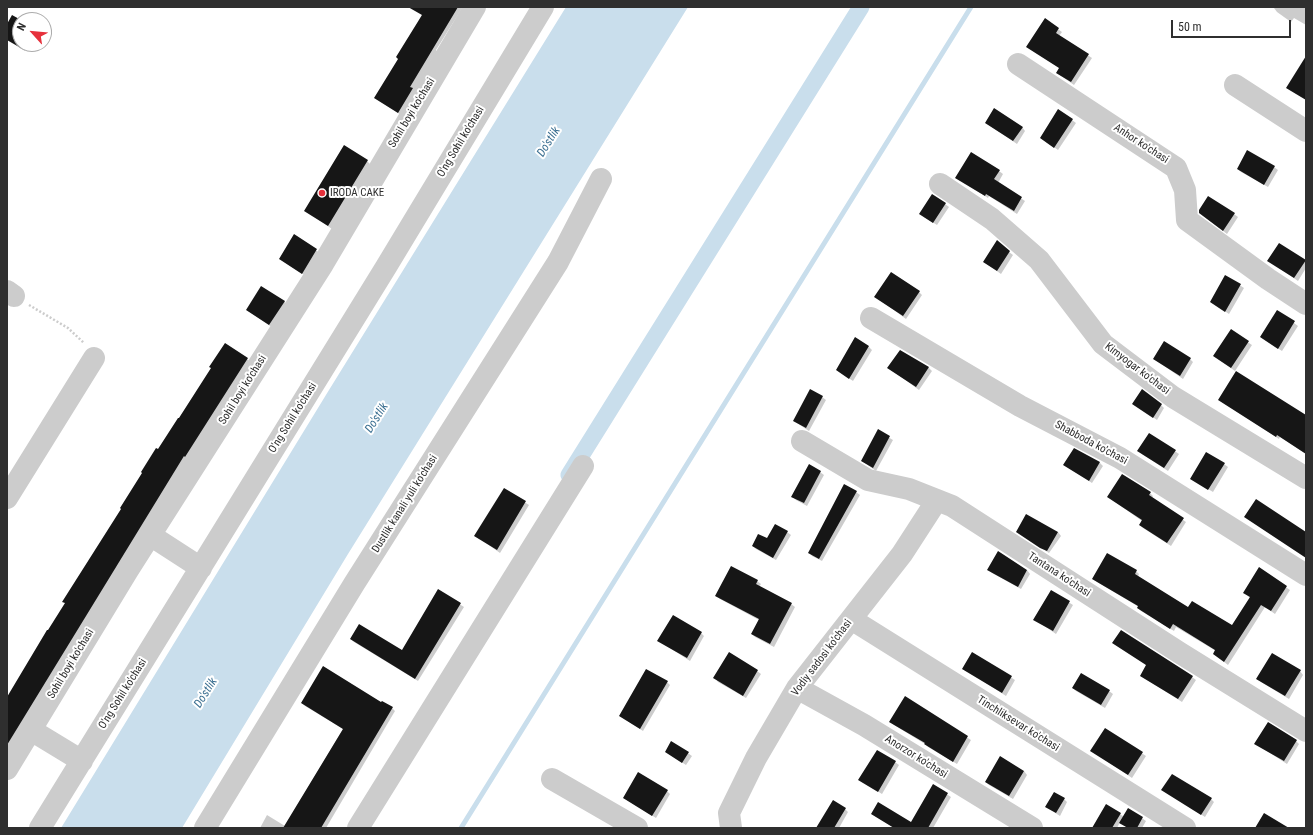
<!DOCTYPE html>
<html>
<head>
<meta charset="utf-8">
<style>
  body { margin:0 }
  #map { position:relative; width:1313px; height:835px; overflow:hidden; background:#fff; font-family:"Roboto Condensed",sans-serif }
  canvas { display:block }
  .frame { position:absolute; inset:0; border:8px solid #2f2f2f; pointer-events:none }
  .north { position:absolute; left:12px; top:12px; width:40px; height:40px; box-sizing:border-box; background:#fff; border:1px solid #acacac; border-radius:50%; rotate:297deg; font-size:11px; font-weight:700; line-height:16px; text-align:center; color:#2f2f2f }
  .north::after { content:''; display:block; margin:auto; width:14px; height:18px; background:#e6313c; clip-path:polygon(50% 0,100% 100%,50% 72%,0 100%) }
  .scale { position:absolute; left:1171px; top:20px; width:120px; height:18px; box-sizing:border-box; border:2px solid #2f2f2f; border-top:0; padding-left:5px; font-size:12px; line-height:14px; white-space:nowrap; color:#2f2f2f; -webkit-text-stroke:3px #fff; paint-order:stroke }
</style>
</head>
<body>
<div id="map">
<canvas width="1313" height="835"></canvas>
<div class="frame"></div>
<div class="north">N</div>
<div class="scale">50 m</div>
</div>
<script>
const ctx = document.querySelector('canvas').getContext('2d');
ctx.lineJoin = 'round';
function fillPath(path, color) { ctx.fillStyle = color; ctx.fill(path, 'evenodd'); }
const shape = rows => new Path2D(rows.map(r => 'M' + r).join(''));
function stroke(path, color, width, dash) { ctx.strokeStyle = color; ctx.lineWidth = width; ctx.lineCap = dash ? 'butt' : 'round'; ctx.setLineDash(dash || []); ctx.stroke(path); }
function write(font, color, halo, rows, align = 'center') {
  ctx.font = font + ' "Roboto Condensed",sans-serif'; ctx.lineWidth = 4; ctx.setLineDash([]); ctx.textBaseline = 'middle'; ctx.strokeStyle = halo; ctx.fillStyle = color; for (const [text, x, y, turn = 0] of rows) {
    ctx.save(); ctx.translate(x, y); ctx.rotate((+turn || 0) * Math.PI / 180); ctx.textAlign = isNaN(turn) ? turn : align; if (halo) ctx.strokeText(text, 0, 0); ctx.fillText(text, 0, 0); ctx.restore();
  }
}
fillPath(shape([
  [566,7,688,7,348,554,182,828,61,828,329,390]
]), '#c9deec');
fillPath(shape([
  [426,7,463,7,436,50,437,52,401,115,375,98,399,59],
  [1275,7,1306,7,1306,25,1294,18,1291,22,1277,12,1274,8],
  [20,20,20,44,29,44,25,51,7,40,7,26],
  [1045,20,1062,32,1059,36,1092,58,1074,85,1057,73,1060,69],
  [1072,120,1076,123,1058,150,1041,138],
  [986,123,1022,127,1025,131,1017,144],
  [971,154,999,171,1003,174,998,183,1025,201,1017,214,989,196,988,198,957,178],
  [367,161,370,164,332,229,306,211],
  [1274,167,1278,170,1268,187,1241,172,1238,169],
  [945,204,949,207,937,225,924,217],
  [1200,213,1234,214,1238,217,1227,234],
  [294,236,320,253,306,276,280,259],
  [1009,252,1013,255,1001,274,984,262],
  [1269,261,1305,261,1306,268,1298,281],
  [1226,276,1244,288,1229,314,1211,302],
  [919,292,922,295,906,319,876,297],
  [284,301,287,305,273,328,247,310],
  [1278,311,1298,326,1282,351,1265,340],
  [1231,331,1252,345,1235,371,1218,359],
  [225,344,251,362,7,753,7,701,158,450,212,368],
  [869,347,872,350,853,381,837,370],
  [1154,359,1190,359,1193,362,1183,379],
  [889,368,929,368,932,371,919,390],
  [822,397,826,400,809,431,794,421],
  [1219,400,1306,429,1306,454,1280,437,1279,439],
  [1134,404,1161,405,1164,408,1157,420],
  [878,431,893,440,876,471,862,461],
  [1150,434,1179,454,1168,471,1142,454],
  [1100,463,1103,466,1092,483,1064,465],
  [1224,464,1228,467,1213,492,1193,480],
  [820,472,824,475,807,506,796,500,792,496],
  [504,489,529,505,500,553,476,536],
  [856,492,860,495,822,561,812,556,809,552],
  [1150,493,1153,496,1152,498,1186,522,1171,546,1143,528,1140,525,1142,521,1108,497],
  [787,532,791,535,776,560,756,549,753,546],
  [1017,532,1058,532,1061,536,1049,553],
  [1259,569,1290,590,1275,614,1265,607,1228,665,1214,654,1216,651,1176,627,1174,631,1141,611,1138,608,1139,607,1097,582,1093,579,1136,571,1139,574,1138,577,1189,608,1232,626,1250,598,1244,592],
  [989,570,1027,570,1030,574,1021,589,992,573],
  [757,581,761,584,759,587,791,604,795,607,774,647,755,637,752,634,759,620,720,599,716,596],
  [439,591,464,607,418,681,354,642,351,639,402,651],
  [1051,591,1073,605,1056,634,1034,619],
  [701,633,704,636,690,661,659,641],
  [973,653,1015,680,1006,696,963,668],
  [757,671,761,674,746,698,718,682,715,678],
  [1300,671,1303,675,1289,699,1261,682,1257,679],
  [1141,676,1192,677,1196,680,1182,702],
  [667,682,670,685,643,731,620,716],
  [1073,688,1109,691,1113,694,1105,708,1076,691],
  [905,698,971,740,957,764,928,747,925,744,894,725,891,722],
  [302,703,382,703,392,708,395,711,326,828,260,828,267,815,285,826,343,729,305,706],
  [1105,729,1146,756,1132,778,1092,751],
  [1296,741,1299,744,1287,764,1256,744],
  [672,742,692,756,686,765,666,752],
  [895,762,899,765,882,794,860,780],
  [1024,771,1027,775,1013,799,989,785,986,782],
  [934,786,951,797,933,828,894,828,872,814,911,825],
  [1163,790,1211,799,1214,802,1205,817],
  [667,791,670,794,656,818,624,798],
  [1064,799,1067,802,1060,816,1046,807],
  [845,809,848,812,839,828,817,828],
  [1129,809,1146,821,1142,828,1127,828,1120,822,1117,828,1093,828,1120,814,1124,817]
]), '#0003');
stroke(shape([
  [461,828,971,7]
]), '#c9deec', 5);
stroke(shape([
  [569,475,861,7]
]), '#c9deec', 17);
fillPath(shape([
  [408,7,458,7,410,87,413,88,398,113,374,98,398,59,396,57,422,15],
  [12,15,21,20,20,20,20,44,24,44,21,48,7,40,7,24],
  [1045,18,1059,28,1056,33,1089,54,1071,82,1056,73,1059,68,1026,47],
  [1306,56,1306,100,1286,88],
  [994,108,1023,127,1013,141,985,123],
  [1058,109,1073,119,1054,148,1040,138],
  [344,145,368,160,328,226,304,211],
  [1247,150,1275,166,1264,185,1237,169],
  [971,152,1000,170,994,179,1022,197,1014,211,986,194,985,196,955,178],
  [932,194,946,203,933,223,919,214],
  [1208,196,1235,213,1223,231,1199,213,1199,210],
  [294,234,317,249,302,274,279,259],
  [997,240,1010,251,997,271,983,262],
  [1279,243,1306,260,1294,278,1267,261],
  [891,272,920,291,903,316,874,297],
  [1225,275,1241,284,1225,312,1210,302],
  [261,286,285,301,269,325,246,310],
  [1277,310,1295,321,1278,349,1260,337],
  [1231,329,1249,341,1231,368,1213,356],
  [855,337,869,346,849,379,836,370],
  [1164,341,1191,358,1180,376,1153,359],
  [225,343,248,358,185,457,184,456,7,745,7,697,47,630,48,630,65,603,62,602,121,509,120,508,142,473,141,472,156,448,158,449,178,418,179,418,211,368,209,367],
  [900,350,929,367,916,387,887,368],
  [1236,371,1306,415,1306,454,1277,435,1276,437,1218,400],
  [810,389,823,396,806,428,793,421],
  [1142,389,1162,404,1153,418,1132,404],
  [878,429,890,436,873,468,861,461],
  [1149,433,1176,450,1164,468,1137,451],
  [1074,448,1100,462,1089,481,1063,465],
  [1206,452,1225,463,1208,490,1190,479],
  [809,464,821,471,804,503,791,497],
  [1122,474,1151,492,1149,495,1184,518,1167,543,1139,525,1142,520,1107,497],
  [844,484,857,491,819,559,808,553],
  [504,488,526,501,497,550,474,536],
  [1256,499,1306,532,1306,558,1244,517],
  [1026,514,1058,532,1047,551,1040,548,1016,532],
  [775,524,788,531,773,558,752,546,758,534,767,538],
  [998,551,1027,570,1018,587,987,570],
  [1107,553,1137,570,1135,574,1188,607,1192,601,1232,625,1250,597,1243,593,1259,567,1287,586,1271,611,1261,605,1224,662,1213,654,1215,650,1173,624,1170,629,1137,608,1138,606,1092,579],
  [731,566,758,580,756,584,792,603,770,644,751,634,759,619,715,596],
  [438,589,461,603,415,679,350,639,359,624,402,650],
  [1051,590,1070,601,1053,631,1033,620],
  [673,615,702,632,687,658,657,641],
  [1121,630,1193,676,1178,699,1140,676,1146,665,1112,643],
  [729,652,758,670,743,696,713,678],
  [972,652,1012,676,1002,693,962,669],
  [1272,653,1301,670,1285,696,1256,679],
  [323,666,381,702,382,701,393,707,321,828,283,828,343,729,301,703],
  [646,669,668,681,640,729,619,716],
  [1081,673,1110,690,1101,705,1072,688],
  [905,696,968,736,953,762,924,744,925,743,889,722],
  [1268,722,1297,740,1284,761,1254,744],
  [1105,728,1143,752,1128,775,1090,751],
  [671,741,689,752,682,763,665,752],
  [877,750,896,761,878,792,858,780],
  [1000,756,1024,771,1009,796,985,782],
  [638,772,668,790,652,816,623,798],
  [1172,774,1212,798,1201,815,1161,790],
  [933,784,948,793,928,828,894,828,871,814,878,802,911,822],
  [1054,792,1065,798,1056,813,1045,807],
  [833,800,846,808,834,828,816,828],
  [1106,804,1121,813,1112,828,1092,828],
  [1128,808,1143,817,1137,828,1128,828,1119,823],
  [1264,813,1289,828,1255,828]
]), '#161616');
stroke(shape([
  [29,305,68,328,84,343]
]), '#ccc', 2.5, [2, 2]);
stroke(shape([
  [1018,64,1176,168,1185,190,1187,220,1268,279,1306,304],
  [1235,85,1306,131],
  [940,184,992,219,1039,260,1103,344,1173,397,1306,478],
  [7,291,14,296],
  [871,318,1020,406,1120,458,1306,575],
  [802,441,868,480,909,489,952,506,1180,653,1306,731],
  [7,498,94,358],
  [150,535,201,568],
  [851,619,1185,828],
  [797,688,864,725,1032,828],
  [31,730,82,761],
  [7,769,128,570,323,264,475,7],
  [552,779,637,828],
  [40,828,386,267,543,7],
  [205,828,354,584,558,262,601,179],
  [358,828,583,466],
  [731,828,729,813,756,758,797,688,902,554,937,500]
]), '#ccc', 22);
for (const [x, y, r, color] of [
  [322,193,4,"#e6313c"]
]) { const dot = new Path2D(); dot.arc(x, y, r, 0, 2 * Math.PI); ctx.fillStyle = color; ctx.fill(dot); stroke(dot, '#fff', 1.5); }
write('11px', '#2f2f2f', '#fff', [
  ["Sohil boyi ko'chasi",412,113,-59],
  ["O'ng Sohil ko'chasi",461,142,-59],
  ["Anhor ko'chasi",1141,144,33],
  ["Kimyogar ko'chasi",1137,369,37],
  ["Sohil boyi ko'chasi",243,390,-58],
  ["O'ng Sohil ko'chasi",293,418,-58],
  ["Shabboda ko'chasi",1091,443,28],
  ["Dustlik kanali yuli ko'chasi",405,504,-58],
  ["Tantana ko'chasi",1059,575,33],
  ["Vodiy sadosi ko'chasi",822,658,-53],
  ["Sohil boyi ko'chasi",71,664,-59],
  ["O'ng Sohil ko'chasi",123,694,-58],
  ["Tinchliksevar ko'chasi",1018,724,32],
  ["Anorzor ko'chasi",916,757,32]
]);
write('11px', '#2f2f2f', '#fff', [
  ["IRODA CAKE",330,193]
], 'left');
write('italic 12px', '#3c7092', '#fff', [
  ["Do'stlik",549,142,-58],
  ["Do'stlik",377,418,-58],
  ["Do'stlik",206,693,-58]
]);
</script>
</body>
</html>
